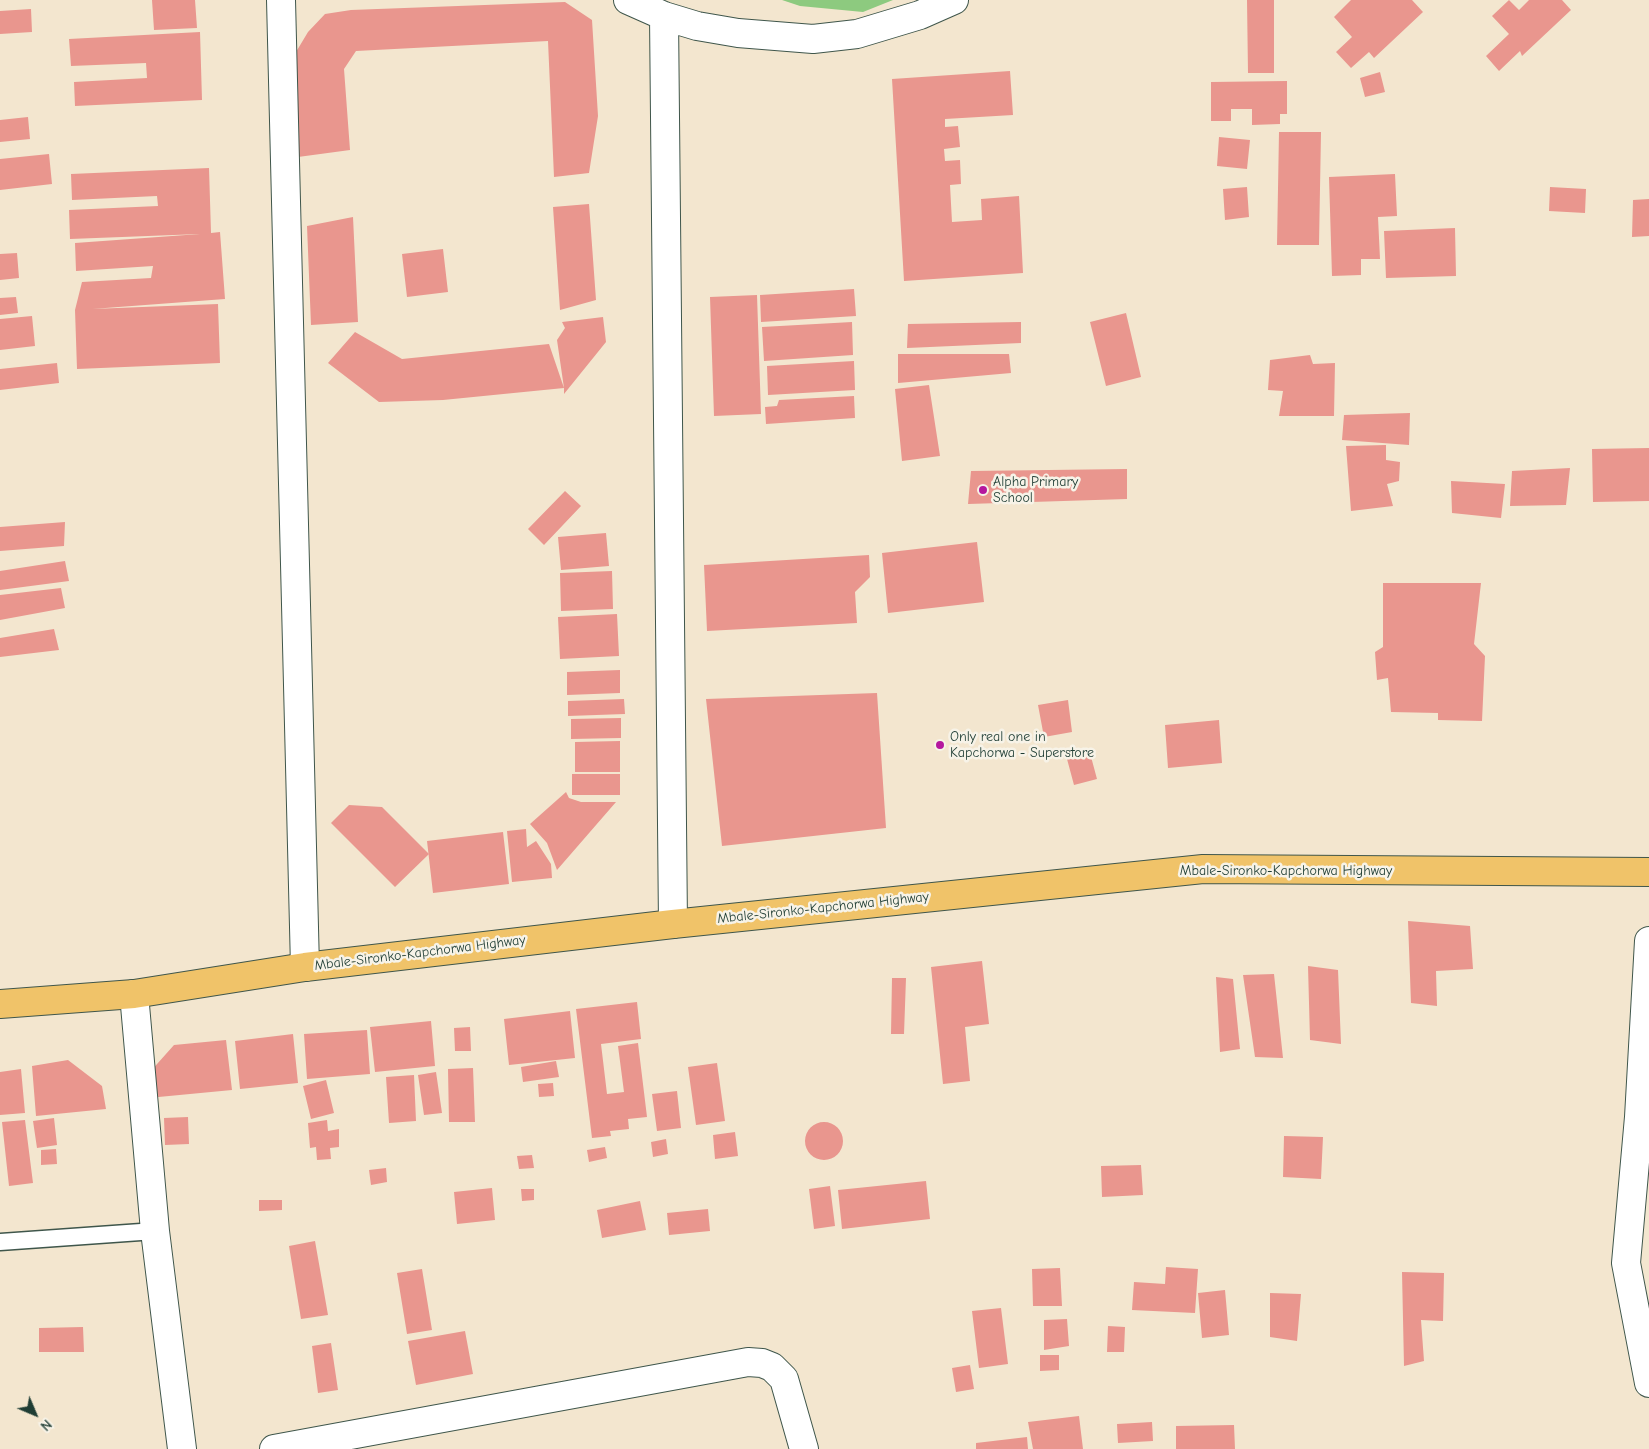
<!DOCTYPE html>
<html>
<head>
<meta charset="utf-8">
<style>
  body { margin:0 }
  #map { position:relative; width:1649px; height:1449px; overflow:hidden; background:#f3e6cf; font-family:"Comic Neue",sans-serif }
  canvas { display:block }
  .north { position:absolute; left:10px; top:1389px; width:50px; height:50px; -webkit-text-stroke:4px #f7f3e8; paint-order:stroke; rotate:135deg; font-size:14px; font-weight:700; line-height:20px; text-align:center; color:#1f3d34 }
  .north::after { content:''; display:block; margin:auto; width:18px; height:22px; background:#1f3d34; clip-path:polygon(50% 0,100% 100%,50% 72%,0 100%) }
</style>
</head>
<body>
<div id="map">
<canvas width="1649" height="1449"></canvas>
<div class="north">N</div>
</div>
<script>
const ctx = document.querySelector('canvas').getContext('2d');
ctx.lineJoin = 'round';
function fillPath(path, color) { ctx.fillStyle = color; ctx.fill(path, 'evenodd'); }
const shape = rows => new Path2D(rows.map(r => 'M' + r).join(''));
function stroke(path, color, width, dash) { ctx.strokeStyle = color; ctx.lineWidth = width; ctx.lineCap = dash ? 'butt' : 'round'; ctx.setLineDash(dash || []); ctx.stroke(path); }
function write(font, color, halo, rows, align = 'center') {
  ctx.font = font + ' "Comic Neue",sans-serif'; ctx.lineWidth = 5; ctx.setLineDash([]); ctx.textBaseline = 'middle'; ctx.strokeStyle = halo; ctx.fillStyle = color; for (const [text, x, y, turn = 0] of rows) {
    ctx.save(); ctx.translate(x, y); ctx.rotate((+turn || 0) * Math.PI / 180); ctx.textAlign = isNaN(turn) ? turn : align; if (halo) ctx.strokeText(text, 0, 0); ctx.fillText(text, 0, 0); ctx.restore();
  }
}
fillPath(shape([
  [782,0,893,0,863,12,800,6]
]), '#8dca7f');
fillPath(shape([
  [152,0,195,0,197,28,154,30],
  [1247,0,1274,0,1274,73,1248,73],
  [1351,0,1412,0,1423,12,1374,58,1369,52,1351,68,1336,52,1352,37,1334,17],
  [1509,0,1519,10,1529,0,1562,0,1571,10,1522,56,1520,51,1499,71,1486,56,1509,34,1492,16],
  [565,2,592,20,598,116,589,173,554,177,548,41,356,51,344,69,350,150,298,157,296,52,308,32,325,14,351,10],
  [31,9,32,32,0,34,0,11],
  [200,32,202,100,75,106,74,82,147,78,146,63,71,66,69,39],
  [1010,71,1013,115,945,119,945,127,958,126,960,147,944,149,945,161,960,160,961,184,950,185,952,222,982,220,981,199,1019,196,1023,273,904,281,892,79],
  [1380,72,1385,92,1365,97,1360,78],
  [1287,81,1287,114,1280,114,1280,124,1252,125,1252,109,1231,109,1231,121,1211,121,1211,82],
  [28,117,30,139,0,142,0,120],
  [1279,132,1321,132,1319,245,1277,245],
  [1219,137,1250,140,1247,169,1217,166],
  [49,154,52,184,0,190,0,159],
  [209,168,211,233,220,232,225,299,92,309,218,304,220,363,77,369,75,310,82,282,151,278,153,266,76,271,75,243,200,234,70,239,69,210,158,206,157,196,72,200,71,174],
  [1395,174,1397,216,1378,217,1380,259,1361,259,1361,275,1332,276,1329,177],
  [1247,187,1249,217,1225,220,1223,189],
  [1550,187,1586,189,1585,213,1549,211],
  [1649,199,1649,236,1632,237,1633,200],
  [589,204,596,300,560,310,553,207],
  [353,217,358,322,311,325,307,226],
  [1455,228,1456,276,1386,278,1384,231],
  [443,249,448,292,407,297,402,254],
  [17,253,19,278,0,280,0,254],
  [854,289,856,316,761,322,760,295],
  [757,295,761,414,714,416,710,297],
  [16,297,18,313,0,315,0,298],
  [1126,313,1141,377,1106,386,1090,322],
  [32,316,35,346,0,350,0,319],
  [603,317,606,342,564,394,564,388,443,400,379,402,328,363,355,332,402,359,549,344,564,388,557,340,565,328,562,322],
  [852,322,853,355,764,361,762,327],
  [1021,322,1021,343,907,348,908,324],
  [898,354,1009,354,1011,373,898,383],
  [1310,355,1313,364,1335,363,1334,416,1279,416,1283,391,1268,390,1270,360],
  [854,361,855,390,768,395,767,366],
  [57,363,59,383,0,390,0,369],
  [929,385,940,456,902,461,895,389],
  [854,396,855,418,766,424,765,407,777,406,779,400],
  [1410,413,1409,445,1342,440,1344,415],
  [1386,445,1386,460,1400,462,1399,481,1387,484,1393,506,1351,511,1346,446],
  [1649,448,1649,501,1593,502,1592,449],
  [1570,468,1566,505,1510,506,1512,471],
  [1127,469,1127,499,968,504,971,471],
  [1451,481,1505,484,1501,518,1452,513],
  [565,491,581,506,544,545,528,529],
  [65,522,64,546,0,551,0,527],
  [606,533,609,566,561,570,558,537],
  [977,542,984,602,888,613,882,553],
  [869,555,870,577,855,592,857,623,707,631,704,565],
  [65,561,69,581,0,590,0,571],
  [612,571,613,609,561,611,560,573],
  [1383,583,1481,583,1474,644,1485,656,1482,721,1438,720,1438,713,1391,712,1388,678,1377,680,1375,652,1383,647],
  [61,588,65,608,0,620,0,595],
  [617,614,619,656,560,659,558,617],
  [54,629,59,650,0,657,0,638],
  [620,670,620,693,567,695,567,672],
  [877,693,886,828,722,846,706,699],
  [624,699,625,714,568,716,568,701],
  [1068,700,1072,732,1044,737,1038,705],
  [621,718,621,738,571,739,571,719],
  [1219,720,1222,763,1168,768,1165,725],
  [620,741,620,772,575,772,575,742],
  [1090,753,1097,779,1074,785,1067,759],
  [572,774,620,774,620,795,572,795],
  [566,792,569,798,581,802,616,802,557,870,547,843,530,824],
  [349,805,382,807,429,854,395,887,331,823],
  [526,829,527,847,536,841,551,864,552,878,512,882,507,831],
  [503,832,509,884,433,893,427,841],
  [1408,921,1470,926,1473,969,1436,971,1437,1006,1411,1003],
  [982,961,989,1024,965,1027,970,1081,943,1084,931,967],
  [1308,966,1338,970,1341,1044,1310,1040],
  [1274,974,1283,1058,1255,1057,1243,975],
  [1216,977,1233,979,1240,1049,1220,1052],
  [892,978,906,978,904,1034,891,1034],
  [637,1002,641,1039,601,1044,607,1094,624,1092,618,1046,638,1043,647,1117,628,1119,629,1129,610,1131,611,1136,592,1138,576,1009],
  [570,1011,575,1058,509,1065,504,1019],
  [431,1021,435,1066,375,1072,370,1027],
  [470,1027,471,1051,455,1051,454,1028],
  [367,1030,370,1074,307,1079,304,1034],
  [293,1034,298,1083,240,1089,235,1041],
  [226,1040,232,1090,148,1098,149,1073,174,1045],
  [68,1060,102,1086,106,1109,36,1116,32,1066],
  [556,1061,559,1077,523,1082,521,1067],
  [717,1063,725,1121,696,1125,688,1067],
  [473,1068,475,1122,449,1122,448,1069],
  [21,1069,25,1113,0,1115,0,1072],
  [436,1072,442,1113,424,1115,418,1075],
  [414,1075,416,1121,389,1123,386,1077],
  [326,1080,334,1113,311,1119,303,1086],
  [553,1083,554,1096,539,1097,538,1084],
  [677,1091,681,1128,657,1131,652,1094],
  [188,1117,189,1144,165,1145,164,1118],
  [54,1118,57,1145,37,1148,33,1121],
  [25,1120,33,1183,9,1186,2,1122],
  [327,1120,328,1131,339,1129,339,1147,330,1148,331,1159,317,1160,316,1147,310,1148,308,1123],
  '805 1141a19 19 0 1 1 38 0a19 19 0 1 1-38 0Z',
  [735,1132,738,1156,715,1159,713,1135],
  [1284,1136,1323,1137,1321,1179,1283,1177],
  [666,1139,668,1154,653,1157,651,1142],
  [605,1147,607,1158,589,1162,587,1150],
  [56,1149,57,1164,41,1165,41,1150],
  [532,1155,534,1168,519,1169,517,1156],
  [1141,1165,1143,1195,1102,1197,1101,1166],
  [386,1168,387,1182,371,1185,369,1170],
  [926,1181,930,1219,842,1229,838,1190],
  [830,1186,835,1226,814,1229,809,1189],
  [492,1188,495,1220,457,1224,454,1192],
  [521,1189,534,1189,534,1200,522,1201],
  [259,1200,282,1200,282,1210,259,1211],
  [640,1201,646,1230,602,1238,597,1210],
  [708,1209,710,1231,669,1235,667,1213],
  [315,1241,328,1315,301,1319,289,1246],
  [1166,1267,1198,1269,1195,1313,1132,1310,1134,1282,1165,1284],
  [1060,1268,1062,1306,1033,1306,1032,1269],
  [422,1269,432,1330,407,1334,397,1273],
  [1402,1272,1444,1273,1443,1321,1421,1320,1424,1361,1404,1366],
  [1225,1290,1229,1335,1202,1338,1198,1293],
  [1270,1293,1301,1294,1297,1341,1270,1337],
  [1001,1308,1008,1364,979,1368,972,1311],
  [1067,1319,1069,1346,1044,1350,1044,1320],
  [1108,1326,1125,1327,1124,1352,1107,1352],
  [83,1327,84,1352,39,1352,39,1328],
  [465,1331,473,1374,416,1385,408,1341],
  [331,1343,338,1390,318,1393,312,1346],
  [1040,1355,1059,1355,1059,1370,1040,1371],
  [970,1365,974,1389,956,1392,952,1368],
  [1079,1416,1083,1449,1033,1449,1028,1422],
  [1152,1422,1153,1441,1118,1443,1117,1424],
  [1234,1425,1235,1449,1176,1449,1176,1426],
  [1027,1437,1028,1449,976,1449,976,1443]
]), '#e9968e');
const service = shape([
  [0,1242,155,1231]
]);
const minor = shape([
  [281,0,305,967],
  [628,0,664,16,697,26,738,33,813,39,857,34,920,15,954,0],
  [664,16,673,924],
  [1649,941,1639,1117,1626,1263,1649,1383],
  [134,994,155,1231,182,1449],
  [274,1449,748,1362,762,1363,772,1367,784,1379,804,1449]
]);
const primary = shape([
  [0,1004,134,994,305,967,673,924,1203,869,1649,872]
]);
stroke(service, '#3f564b', 19);
stroke(minor, '#3f564b', 30);
stroke(primary, '#3f564b', 30);
stroke(service, '#fff', 16);
stroke(minor, '#fff', 28);
stroke(primary, '#f0c369', 28);
for (const [x, y, r, color] of [
  [983,490,5,"#b5179e"],
  [940,745,5,"#b5179e"]
]) { const dot = new Path2D(); dot.arc(x, y, r, 0, 2 * Math.PI); ctx.fillStyle = color; ctx.fill(dot); stroke(dot, '#f7f3e8', 2); }
write('14px', '#1f3d34', '#f7f3e8', [
  ["Alpha Primary",993,482],
  ["School",993,498],
  ["Only real one in",950,737],
  ["Kapchorwa - Superstore",950,753]
], 'left');
write('14px', '#1f3d34', '#f7f3e8', [
  ["Mbale-Sironko-Kapchorwa Highway",1286,871],
  ["Mbale-Sironko-Kapchorwa Highway",823,908,-6],
  ["Mbale-Sironko-Kapchorwa Highway",420,953,-7]
]);
</script>
</body>
</html>
